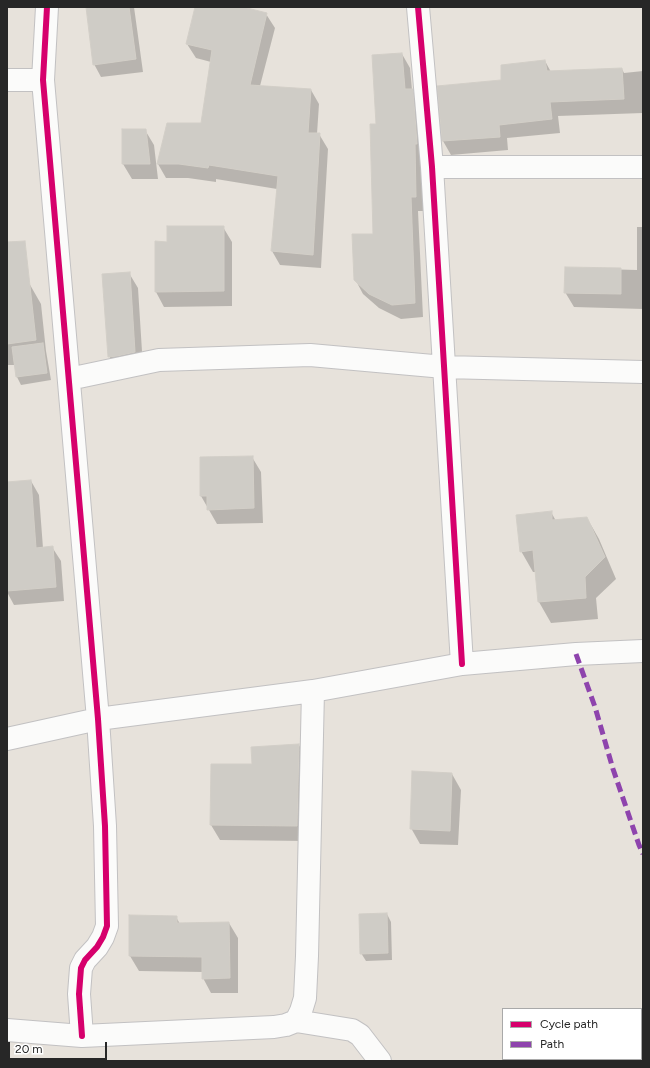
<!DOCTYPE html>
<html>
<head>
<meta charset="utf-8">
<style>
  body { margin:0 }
  #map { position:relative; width:650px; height:1068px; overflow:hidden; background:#e7e2db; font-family:Figtree,sans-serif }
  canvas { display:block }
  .frame { position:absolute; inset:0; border:8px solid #272727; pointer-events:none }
  .legend { position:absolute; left:502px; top:1008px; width:140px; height:52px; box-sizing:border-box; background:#fff; border:1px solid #a9a9a9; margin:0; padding:5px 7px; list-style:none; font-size:12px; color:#272727 }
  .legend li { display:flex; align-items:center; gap:8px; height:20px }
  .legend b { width:20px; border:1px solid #a9a9a9 }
  .scale { position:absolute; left:8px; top:1042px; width:99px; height:18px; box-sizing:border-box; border:2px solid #272727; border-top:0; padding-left:5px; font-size:12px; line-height:14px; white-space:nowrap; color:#272727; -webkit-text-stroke:3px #fff; paint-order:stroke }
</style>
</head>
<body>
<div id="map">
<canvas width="650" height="1068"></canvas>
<div class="frame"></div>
<ul class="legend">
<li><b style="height:5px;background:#d6006c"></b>Cycle path</li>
<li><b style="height:5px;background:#8e44ad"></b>Path</li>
</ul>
<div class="scale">20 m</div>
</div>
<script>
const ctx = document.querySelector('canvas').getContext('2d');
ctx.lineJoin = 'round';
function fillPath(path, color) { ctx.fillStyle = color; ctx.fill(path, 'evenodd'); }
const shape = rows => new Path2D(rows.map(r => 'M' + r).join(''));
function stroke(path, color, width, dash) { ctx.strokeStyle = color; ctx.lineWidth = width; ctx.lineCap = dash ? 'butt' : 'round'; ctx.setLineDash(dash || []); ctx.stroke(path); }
fillPath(shape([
  [87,7,134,7,143,72,101,77,94,64],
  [196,7,239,7,266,14,275,28,260,86,311,90,319,104,317,134,319,134,328,149,321,268,280,265,272,251,277,189,216,179,216,182,188,178,166,178,158,164,202,124,211,62,196,58,187,44],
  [402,54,410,68,412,90,420,104,424,211,418,211,423,317,401,319,379,308,363,294,355,279,374,235,377,125],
  [545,61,551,72,622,69,624,73,643,71,643,113,558,116,560,133,507,138,508,150,451,155,443,141,439,87,502,81],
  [145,130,154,145,158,179,132,179,123,164],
  [223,227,232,242,232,306,164,307,156,292,168,243],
  [637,227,643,227,643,309,574,307,565,292,566,268,637,270],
  [129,273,138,288,143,367,118,371,109,356],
  [7,275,29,283,41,304,46,351,51,380,21,385,17,377,15,365,8,365,7,363],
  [252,457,261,472,263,523,217,524,201,496,201,458],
  [31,481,39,495,43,548,52,547,61,561,64,601,14,605,7,592,7,483],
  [551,512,556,521,587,518,599,539,616,579,596,598,598,619,551,623,539,602,536,572,533,572,521,551],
  [299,745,307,760,306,841,220,840,211,825,212,765,253,765],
  [452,774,461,790,458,845,420,844,411,828],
  [387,914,391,922,392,960,366,961,361,953],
  [130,916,176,917,180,924,229,923,238,938,238,993,211,993,203,978,203,972,139,971,130,956]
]), '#0003');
const building = shape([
  [86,7,129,7,136,59,93,65,86,7],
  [195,7,243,7,267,13,250,85,311,89,308,133,320,133,313,255,271,251,278,176,209,165,208,168,179,164,157,164,167,123,201,123,212,50,186,44,195,7],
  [402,53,405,89,413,89,417,144,415,144,416,197,411,197,415,303,392,305,369,294,354,280,352,234,373,234,370,124,376,124,372,55,402,53],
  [545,60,547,71,622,68,624,99,550,102,552,119,499,125,500,137,442,141,437,86,501,80,501,65,545,60],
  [122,129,146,129,150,164,122,164,122,129],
  [167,226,224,226,224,291,155,292,155,241,167,242,167,226],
  [25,241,36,340,7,344,7,242,25,241],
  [565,267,621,268,621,294,564,293,565,267],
  [130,272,135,352,117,356,108,357,102,274,130,272],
  [43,343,47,373,16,377,12,347,43,343],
  [253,456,254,508,207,510,207,496,200,496,200,457,253,456],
  [31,480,36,548,53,546,56,587,7,591,7,482,31,480],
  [552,511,552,520,587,517,605,557,585,577,586,598,538,602,533,550,520,552,516,515,552,511],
  [299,744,297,826,210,825,211,764,252,764,251,747,299,744],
  [412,771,452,773,450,831,410,829,412,771],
  [387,913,388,953,360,954,359,914,387,913],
  [129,915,177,916,177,923,229,922,230,978,202,979,202,957,129,956,129,915]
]);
fillPath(building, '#cfccc6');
stroke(building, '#d2cec7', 1);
const minor = shape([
  [47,7,43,80,98,719,105,826,107,926,103,937,97,947,85,960,81,968,79,994,82,1036],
  [418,7,432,167,462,664],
  [7,80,43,80],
  [432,167,643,167],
  [69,379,159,360,310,355,444,367,643,372],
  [7,739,98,719,313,691,462,664,576,654,643,651],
  [296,1021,352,1030,360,1035,380,1061],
  [7,1030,82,1036,274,1027,286,1025,296,1021,301,1011,305,998,307,956,313,691]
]);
stroke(minor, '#c2c1c2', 24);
stroke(minor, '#fbfbfa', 22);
stroke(shape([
  [576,654,595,707,613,769,639,845,643,854]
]), '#8e44ad', 5, [10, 5]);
stroke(shape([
  [47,7,43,80,98,719,105,826,107,926,103,937,97,947,85,960,81,968,79,994,82,1036],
  [418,7,432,167,462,664]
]), '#d6006c', 6);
</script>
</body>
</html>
